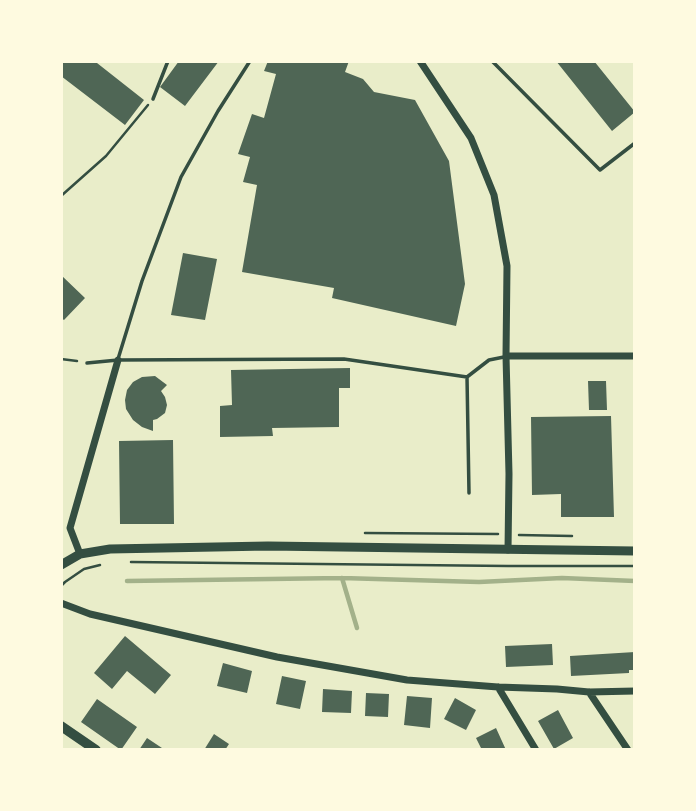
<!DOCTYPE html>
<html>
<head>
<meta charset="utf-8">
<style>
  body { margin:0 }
  #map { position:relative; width:696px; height:811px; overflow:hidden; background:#e9edc9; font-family:Barlow,sans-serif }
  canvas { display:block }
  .frame { position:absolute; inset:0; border:63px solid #fefae0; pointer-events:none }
</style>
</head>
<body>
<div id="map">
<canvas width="696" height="811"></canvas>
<div class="frame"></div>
</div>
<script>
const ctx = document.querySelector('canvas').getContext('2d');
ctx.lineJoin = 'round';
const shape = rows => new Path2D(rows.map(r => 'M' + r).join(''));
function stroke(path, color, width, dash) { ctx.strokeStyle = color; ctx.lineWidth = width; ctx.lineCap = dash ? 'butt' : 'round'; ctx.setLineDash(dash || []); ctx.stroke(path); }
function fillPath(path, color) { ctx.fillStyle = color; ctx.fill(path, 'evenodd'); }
stroke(shape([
  [342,578,357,628],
  [127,581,342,578,479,582,562,578,635,581]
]), '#a3b18a', 4.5);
fillPath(shape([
  [63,61,98,61,97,63,144,100,125,125,61,76,61,64],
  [179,61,219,61,185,106,160,87],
  [268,61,349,61,345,72,363,79,374,92,415,100,449,161,465,284,456,326,332,298,334,288,242,272,257,185,243,182,250,157,238,154,252,114,264,118,276,74,264,71],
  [556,61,594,61,635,112,612,131],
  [183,253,217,259,205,320,171,315],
  [61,275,85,298,64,320,61,318],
  [350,368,350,388,339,388,339,427,272,428,273,436,220,437,220,406,232,405,231,370],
  [155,376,167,385,161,391,165,397,167,405,165,413,157,419,153,420,153,431,142,427,133,420,126,409,125,400,127,390,133,382,142,377],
  [588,381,606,381,607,410,589,410],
  [611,416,614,517,561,517,561,494,532,495,531,417],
  [173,440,174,524,120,524,119,441],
  [125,636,171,675,155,694,127,671,112,689,94,673],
  [552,644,553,665,506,667,505,646],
  [635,652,635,670,629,670,629,673,571,676,570,656],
  [223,663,252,671,247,693,217,686],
  [282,676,306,681,300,709,276,704],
  [323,689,352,691,351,713,322,712],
  [366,693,389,694,388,717,365,716],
  [407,696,432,698,430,728,404,725],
  [455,698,476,710,466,730,444,719],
  [97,699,137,727,121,750,81,722],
  [558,710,573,738,554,749,538,721],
  [496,728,506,750,482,750,476,738],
  [214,734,229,744,225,750,204,750],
  [147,738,165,750,139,750]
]), '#4f6655');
stroke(shape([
  [61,196,106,156,148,105],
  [61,359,77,361],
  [365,533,498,534],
  [519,535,572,536],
  [131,562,508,566,635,566],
  [61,586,65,582,84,569,100,565]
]), '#344e41', 2.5);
stroke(shape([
  [492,61,600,170,635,143],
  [153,99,168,61],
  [118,359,142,281,181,177,218,111,250,61],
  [87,363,118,360,344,359,467,377,489,360,504,357],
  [467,377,469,493]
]), '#344e41', 3.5);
stroke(shape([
  [420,61,471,138,494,195,507,266,506,356,509,474,508,550],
  [506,356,635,356],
  [80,554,70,528,118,360],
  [61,603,90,614,277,657,407,680,498,687,557,689,589,692,635,691],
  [498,687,536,750],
  [589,692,628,750]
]), '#344e41', 7);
stroke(shape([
  [61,565,80,554,110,549,268,546,635,551]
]), '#344e41', 9);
stroke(shape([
  [61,726,96,750]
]), '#344e41', 10);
</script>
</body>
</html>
